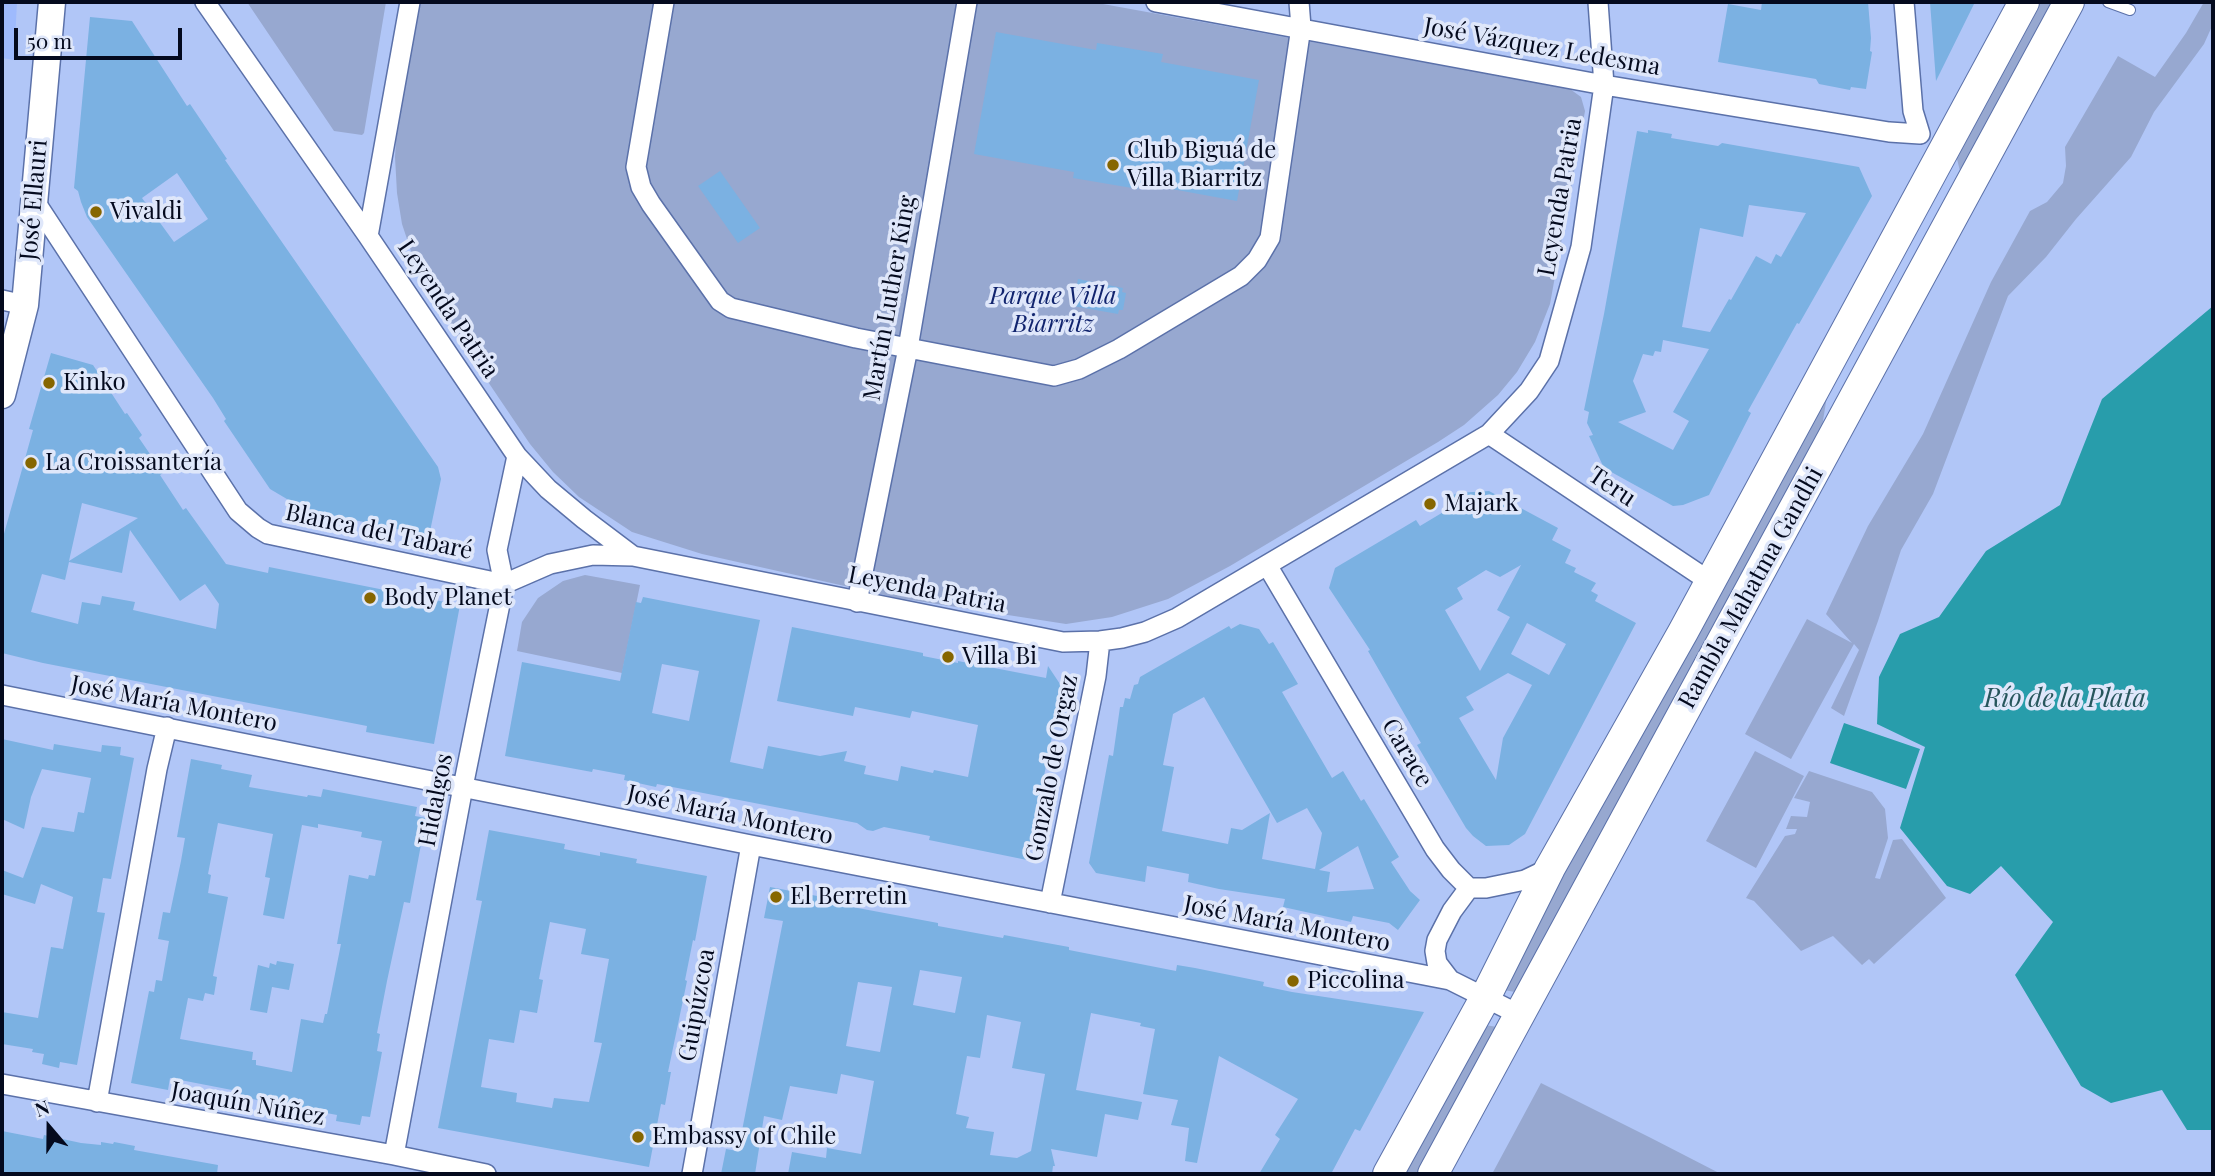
<!DOCTYPE html>
<html>
<head>
<meta charset="utf-8">
<style>
  body { margin:0 }
  #map { position:relative; width:2215px; height:1176px; overflow:hidden; background:#b1c6f7; font-family:"Playfair Display",serif }
  canvas { display:block }
  .frame { position:absolute; inset:0; border:4px solid #040a1e; pointer-events:none }
  .north { position:absolute; left:14px; top:1092px; width:70px; height:70px; -webkit-text-stroke:5px #dfe7fa; paint-order:stroke; rotate:340deg; font-size:19px; font-weight:700; line-height:28px; text-align:center; color:#040a1e }
  .north::after { content:''; display:block; margin:auto; width:24px; height:32px; background:#040a1e; clip-path:polygon(50% 0,100% 100%,50% 72%,0 100%) }
  .scale { position:absolute; left:14px; top:28px; width:168px; height:32px; box-sizing:border-box; border:4px solid #040a1e; border-top:0; padding-left:9px; font-size:21px; line-height:24px; white-space:nowrap; color:#040a1e; -webkit-text-stroke:5px #dfe7fa; paint-order:stroke }
</style>
</head>
<body>
<div id="map">
<canvas width="2215" height="1176"></canvas>
<div class="frame"></div>
<div class="north">N</div>
<div class="scale">50 m</div>
</div>
<script>
const ctx = document.querySelector('canvas').getContext('2d');
ctx.lineJoin = 'round';
function fillPath(path, color) { ctx.fillStyle = color; ctx.fill(path, 'evenodd'); }
const shape = rows => new Path2D(rows.map(r => 'M' + r).join(''));
function stroke(path, color, width, dash) { ctx.strokeStyle = color; ctx.lineWidth = width; ctx.lineCap = dash ? 'butt' : 'round'; ctx.setLineDash(dash || []); ctx.stroke(path); }
function write(font, color, halo, rows, align = 'center') {
  ctx.font = font + ' "Playfair Display",serif'; ctx.lineWidth = 7; ctx.setLineDash([]); ctx.textBaseline = 'middle'; ctx.strokeStyle = halo; ctx.fillStyle = color; for (const [text, x, y, turn = 0] of rows) {
    ctx.save(); ctx.translate(x, y); ctx.rotate((+turn || 0) * Math.PI / 180); ctx.textAlign = isNaN(turn) ? turn : align; if (halo) ctx.strokeText(text, 0, 0); ctx.fillText(text, 0, 0); ctx.restore();
  }
}
fillPath(shape([
  [2,2,17,2,14,60,2,58]
]), '#9ebafd');
fillPath(shape([
  [247,2,386,2,364,133,362,135,334,131],
  [420,2,1092,2,1570,89,1581,97,1585,111,1550,304,1535,342,1517,372,1498,395,1464,425,1438,442,1230,566,1168,599,1112,617,1066,624,898,598,702,554,632,532,579,497,553,472,530,444,457,336,429,289,411,251,402,224,397,193,395,157,397,122],
  [2037,2,2058,2,1954,184,1960,171,1955,151],
  [2204,2,2213,2,2213,24,2204,44,2154,112,2131,157,2076,219,2046,257,2008,296,1933,494,1901,550,1878,621,1844,716,1831,708,1859,650,1854,644,1791,759,1745,734,1807,619,1852,643,1826,614,1868,526,1923,434,1991,282,2030,211,2047,202,2063,183,2066,166,2065,147,2118,56,2155,77,2186,33],
  [1940,188,1827,396,1821,433,1515,992,1504,990,1503,984],
  [585,575,640,585,622,673,517,651,522,622,538,598,563,581],
  [1755,751,1804,776,1756,868,1706,841],
  [1809,771,1872,792,1885,809,1888,838,1875,878,1880,879,1893,840,1902,839,1946,898,1874,964,1869,959,1862,965,1833,936,1801,951,1754,901,1746,898,1785,836,1795,834,1797,829,1786,829,1791,816,1807,817,1810,802,1794,798],
  [1485,1025,1497,1027,1420,1174,1401,1174],
  [1541,1083,1651,1138,1721,1174,1492,1174]
]), '#97a8d0');
fillPath(shape([
  [2213,306,2213,1130,2187,1130,2162,1090,2111,1103,2081,1086,2015,975,2053,922,2001,866,1970,894,1947,886,1900,828,1925,747,1877,724,1879,677,1900,634,1939,617,1986,551,2060,505,2102,399],
  [1844,723,1920,749,1906,789,1830,763]
]), '#289dab');
fillPath(shape([
  [1762,2,1868,2,1871,38,1870,51,1872,52,1866,89,1851,87,1850,90,1819,84,1816,79,1718,62,1728,4,1761,10],
  [1930,2,1975,2,1936,81],
  [90,17,132,21,187,106,190,104,227,159,225,160,438,467,441,479,429,536,317,512,297,505,270,489,224,421,226,419,213,398,87,217,81,202,78,191,74,188],
  [177,173,208,219,174,242,142,198],
  [996,32,1096,50,1097,43,1163,54,1161,62,1259,80,1237,201,1139,183,1138,189,1073,178,1074,172,974,154],
  [1648,130,1672,134,1671,138,1718,146,1722,143,1859,167,1872,196,1799,324,1797,323,1748,411,1751,413,1709,495,1683,505,1673,506,1604,468,1589,436,1593,435,1587,423,1589,412,1584,410,1604,314,1637,131,1648,133],
  [1749,205,1806,213,1781,257,1776,254,1771,264,1756,256,1731,300,1729,299,1710,332,1682,327,1700,228,1743,237],
  [1663,340,1709,349,1673,412,1689,421,1673,450,1618,422,1646,412,1633,381,1643,354,1653,356,1655,351,1661,352],
  [720,171,760,228,738,243,698,186],
  [1078,279,1123,288,1122,292,1126,293,1123,310,1119,310,1118,314,1073,306],
  [51,353,93,365,125,414,127,413,142,435,139,438,163,473,160,475,183,510,186,508,226,564,268,573,269,567,460,605,434,744,366,732,367,726,43,663,2,653,2,541,33,430,29,429],
  [82,503,138,518,69,561],
  [130,530,180,601,205,584,219,604,216,629,133,610,135,602,102,596,100,605,82,602,78,624,31,612,42,574,65,580,69,562,122,573],
  [1489,491,1558,528,1552,540,1571,550,1565,563,1576,568,1574,572,1596,583,1591,591,1598,595,1595,601,1636,623,1525,834,1509,845,1486,846,1473,836,1466,828,1417,745,1421,743,1368,651,1370,650,1329,588,1335,568,1416,520,1420,526,1450,508,1444,500,1457,493],
  [1521,565,1497,610,1510,617,1480,671,1445,610,1463,599,1457,588,1486,570,1500,577],
  [1527,623,1566,644,1549,675,1511,654],
  [1508,673,1532,685,1503,738,1496,780,1459,718,1474,710,1466,697],
  [643,597,760,620,730,762,763,769,768,746,820,756,847,751,844,761,866,766,864,774,898,781,901,766,933,773,934,770,968,777,978,725,912,711,910,718,855,707,853,716,777,701,792,627,923,653,923,656,958,663,958,661,1046,678,1048,666,1062,687,1027,860,929,840,930,836,884,827,873,831,867,830,857,823,657,784,656,787,624,780,625,775,593,769,592,772,505,756,522,662,620,681,636,602,641,603],
  [662,664,699,671,689,721,652,713],
  [1240,624,1259,629,1269,644,1273,642,1298,684,1282,692,1332,778,1343,771,1361,801,1364,799,1399,857,1391,862,1410,891,1420,900,1398,930,1389,923,1353,916,1351,922,1283,907,1285,899,1219,889,1188,882,1189,874,1147,866,1145,882,1096,873,1089,863,1109,755,1113,756,1120,707,1123,707,1125,698,1130,699,1134,685,1138,684,1140,677,1229,626,1231,629],
  [1204,697,1277,823,1307,808,1322,833,1315,869,1262,859,1270,813,1242,830,1231,828,1228,844,1162,831,1174,767,1163,765,1173,714],
  [1358,846,1374,889,1327,892,1330,872,1319,870],
  [2,739,53,750,54,744,101,752,102,745,121,747,120,755,134,758,111,879,103,878,97,912,105,913,77,1065,60,1062,59,1068,42,1064,44,1054,32,1052,33,1049,2,1044,2,1012,38,1018,51,947,63,949,73,897,41,884,35,904,2,894,2,870,23,878,42,827,74,832,78,812,84,813,91,778,42,769,31,797,24,829,2,819],
  [191,759,222,765,221,769,252,775,249,787,307,797,308,795,321,797,323,789,417,807,415,816,426,818,410,903,404,902,387,981,377,1033,380,1034,377,1051,382,1052,370,1117,362,1116,360,1125,336,1121,337,1115,231,1095,232,1090,170,1078,168,1090,131,1083,149,991,154,992,156,980,162,981,169,941,158,939,163,912,170,913,181,861,185,838,177,837],
  [218,823,273,834,265,877,270,878,263,915,284,919,302,825,318,828,318,824,362,832,361,837,382,841,375,876,369,875,368,879,349,875,337,944,341,944,327,1014,325,1014,323,1023,301,1019,292,1072,256,1065,256,1060,252,1060,253,1052,180,1039,188,998,203,1001,205,993,214,995,217,977,213,976,228,897,208,893,211,875,208,874],
  [489,830,565,844,564,849,600,856,600,852,637,859,636,863,707,876,695,941,693,940,685,980,687,981,668,1072,671,1072,665,1105,661,1104,649,1167,438,1128,482,901,476,900],
  [550,922,586,929,581,954,609,959,594,1042,602,1043,589,1102,554,1098,552,1108,516,1102,517,1093,481,1087,489,1039,514,1043,520,1010,537,1013,543,980,539,979],
  [770,887,833,899,832,902,847,906,938,923,938,926,1003,938,1004,935,1036,941,1069,947,1069,950,1176,971,1177,965,1195,968,1264,982,1263,986,1292,992,1424,1012,1360,1131,1355,1129,1331,1174,1259,1174,1280,1139,1275,1135,1298,1099,1219,1056,1197,1163,1185,1161,1189,1128,1171,1125,1178,1100,1143,1094,1155,1029,1140,1026,1141,1023,1091,1013,1076,1090,1142,1102,1138,1120,1105,1114,1097,1157,1051,1149,1055,1166,1053,1166,1052,1174,788,1174,792,1152,826,1158,827,1148,861,1154,874,1081,841,1074,837,1094,790,1086,782,1120,764,1116,755,1174,721,1174,726,1149,738,1151,783,921,764,918],
  [920,970,962,977,955,1013,913,1005],
  [858,982,892,987,880,1052,846,1046],
  [987,1015,1021,1022,1012,1068,1045,1074,1031,1151,1017,1158,990,1155,994,1132,966,1128,969,1117,956,1114,967,1056,980,1058],
  [277,961,294,964,289,990,272,987,267,1013,250,1010,258,965,269,968,270,963,276,965],
  [2,1131,43,1139,44,1135,81,1143,101,1145,101,1142,113,1144,114,1142,135,1146,134,1150,218,1165,217,1174,2,1174]
]), '#7bb1e2');
const lane = shape([
  [2108,2,2130,10]
]);
const street = shape([
  [205,2,368,236,517,456,548,489,584,519,633,556,1063,642,1100,641,1122,638,1145,632,1177,618,1489,434,1529,391,1549,361,1581,247,1604,85,1598,2],
  [664,2,636,167,641,187,651,204,720,301,731,308,856,338,1054,376,1079,369,1119,349,1241,276,1257,260,1270,238,1301,27,1299,2],
  [1156,2,1604,85,1889,132,1920,134],
  [1904,2,1913,111,1920,134],
  [34,200,238,511,258,528,268,534,504,584,550,564,593,555,633,556],
  [368,236,410,2],
  [2,300,25,305],
  [1489,434,1709,581],
  [1267,565,1435,849,1451,870,1469,888,1486,888,1525,880,1550,868],
  [857,602,908,348,967,2],
  [2,695,751,845,1450,980,1520,1015],
  [1050,903,1096,676,1100,641],
  [1450,980,1437,963,1435,951,1437,940,1452,911,1469,888],
  [2,1084,394,1155,486,1174],
  [97,1102,157,769,167,727],
  [394,1155,463,787,504,584,497,550,517,456],
  [692,1174,751,845]
]);
const secondary = shape([
  [2,395,25,305,52,2]
]);
const primary = shape([
  [1388,1174,1485,998,1550,868,1683,632,2024,2],
  [1433,1174,2069,2]
]);
stroke(lane, '#5b71a9', 12);
stroke(street, '#5b71a9', 22);
stroke(secondary, '#5b71a9', 29);
stroke(primary, '#5b71a9', 32);
stroke(lane, '#fff', 10);
stroke(street, '#fff', 19);
stroke(secondary, '#fff', 26);
stroke(primary, '#fff', 30);
for (const [x, y, r, color] of [
  [1113,165,7,"#866600"],
  [96,212,7,"#866600"],
  [49,383,7,"#866600"],
  [31,463,7,"#866600"],
  [1430,504,7,"#866600"],
  [370,598,7,"#866600"],
  [948,657,7,"#866600"],
  [776,897,7,"#866600"],
  [1293,981,7,"#866600"],
  [638,1137,7,"#866600"]
]) { const dot = new Path2D(); dot.arc(x, y, r, 0, 2 * Math.PI); ctx.fillStyle = color; ctx.fill(dot); stroke(dot, '#dfe7fa', 2.5); }
write('24px', '#040a1e', '#dfe7fa', [
  ["José Vázquez Ledesma",1542,47,10],
  ["Leyenda Patria",1560,197,-80],
  ["José Ellauri",34,200,-85],
  ["Martín Luther King",890,298,-80],
  ["Leyenda Patria",448,309,56],
  ["Teru",1612,487,34],
  ["Blanca del Tabaré",379,532,12],
  ["Rambla Mahatma Gandhi",1751,588,-61],
  ["Leyenda Patria",927,590,11],
  ["José María Montero",174,704,11],
  ["Carace",1407,753,59],
  ["Gonzalo de Orgaz",1052,768,-79],
  ["Hidalgos",436,800,-79],
  ["José María Montero",730,815,12],
  ["José María Montero",1287,924,11],
  ["Guipúzcoa",697,1005,-80],
  ["Joaquín Núñez",248,1104,10]
]);
write('24px', '#040a1e', '#dfe7fa', [
  ["Club Biguá de",1127,151],
  ["Villa Biarritz",1127,179],
  ["Vivaldi",110,212],
  ["Kinko",63,383],
  ["La Croissantería",45,463],
  ["Majark",1444,504],
  ["Body Planet",384,598],
  ["Villa Bi",962,657],
  ["El Berretin",790,897],
  ["Piccolina",1307,981],
  ["Embassy of Chile",652,1137]
], 'left');
write('italic 24px', '#11246e', '#dfe7fa', [
  ["Parque Villa",1053,297],
  ["Biarritz",1053,325]
]);
write('italic 26px', '#27565c', '#dfe7fa', [
  ["Río de la Plata",2065,699]
]);
</script>
</body>
</html>
